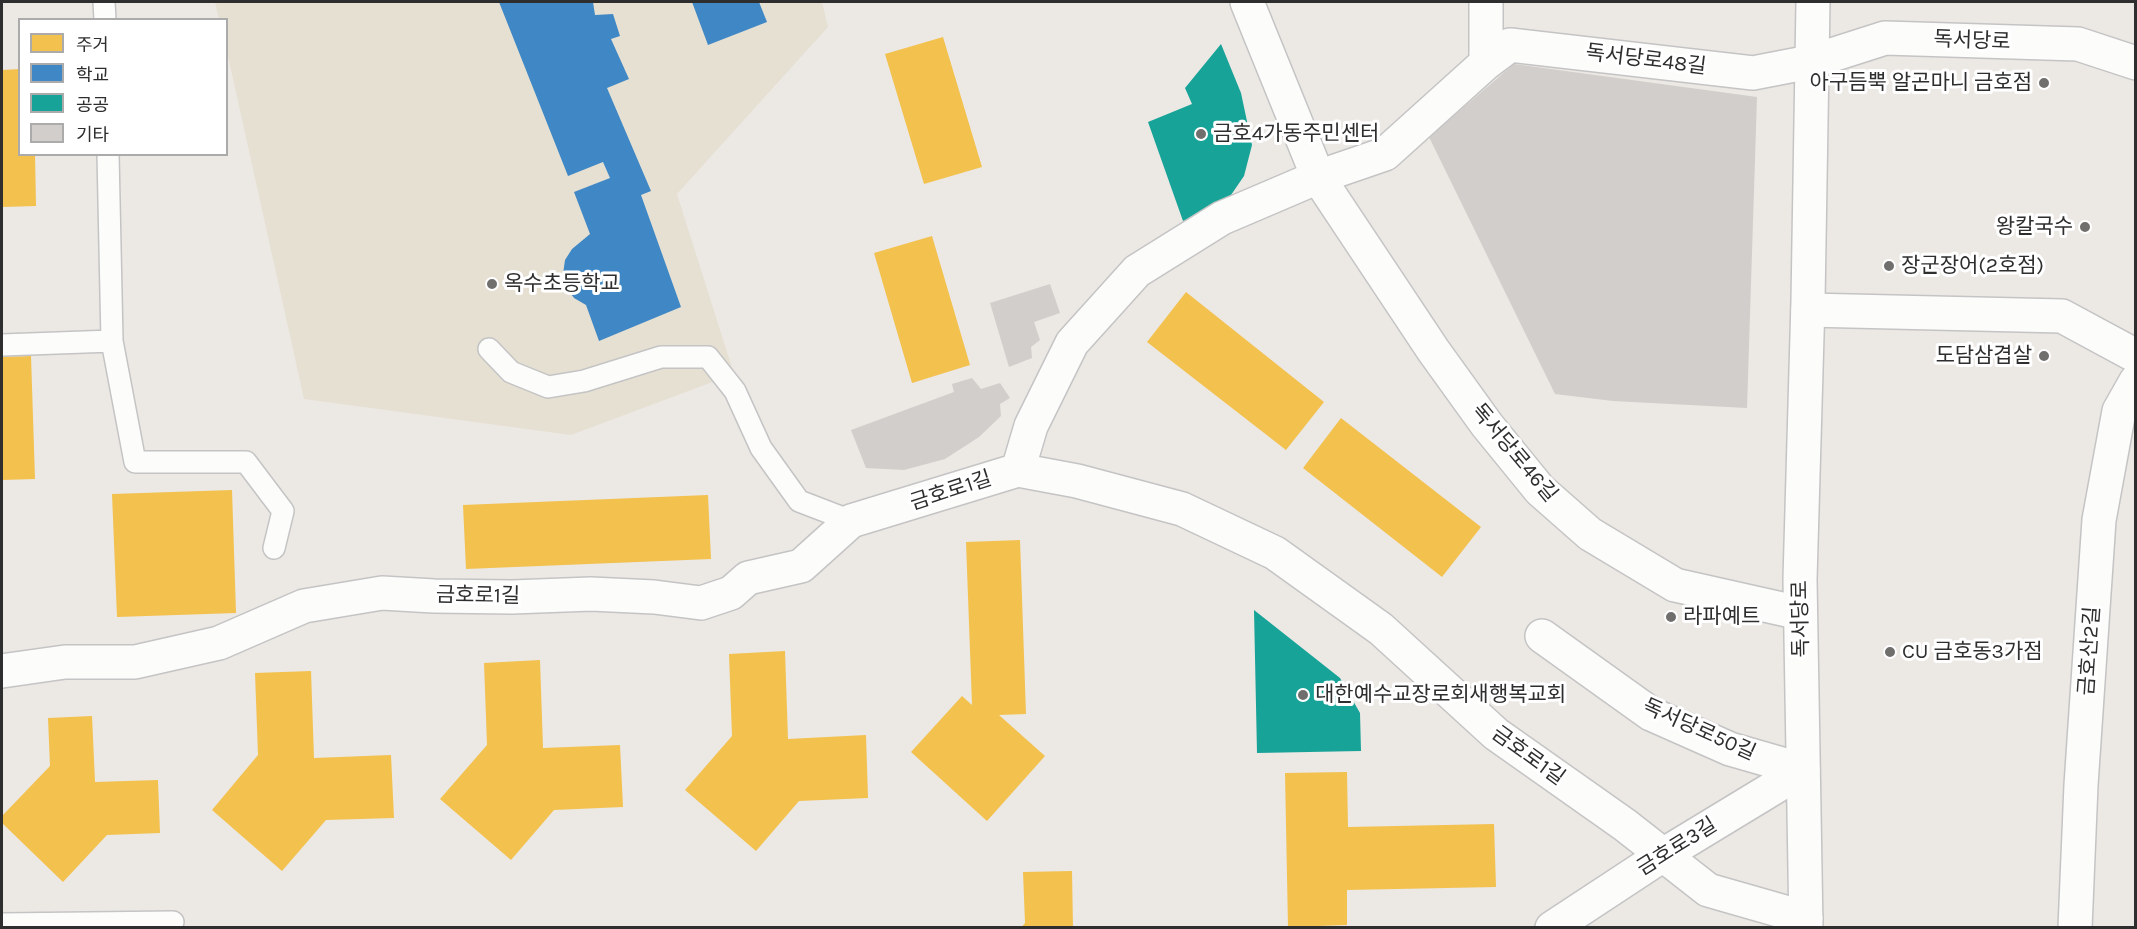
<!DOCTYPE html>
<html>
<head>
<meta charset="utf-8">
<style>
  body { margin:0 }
  #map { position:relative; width:2137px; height:929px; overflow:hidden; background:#ece8e4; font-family:Karla,"Noto Sans KR",sans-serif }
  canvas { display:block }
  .frame { position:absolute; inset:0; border:3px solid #2e2e2e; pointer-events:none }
  .legend { position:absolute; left:18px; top:18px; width:210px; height:138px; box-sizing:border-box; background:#fff; border:2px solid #ababab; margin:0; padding:8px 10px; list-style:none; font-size:18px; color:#2e2e2e }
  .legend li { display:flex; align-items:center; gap:12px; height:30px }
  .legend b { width:30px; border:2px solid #ababab }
</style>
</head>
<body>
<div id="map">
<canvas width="2137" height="929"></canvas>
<div class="frame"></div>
<ul class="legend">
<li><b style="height:16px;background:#f2c14e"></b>주거</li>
<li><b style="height:16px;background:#3f88c5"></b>학교</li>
<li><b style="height:16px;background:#17a398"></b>공공</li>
<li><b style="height:16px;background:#d1cecb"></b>기타</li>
</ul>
</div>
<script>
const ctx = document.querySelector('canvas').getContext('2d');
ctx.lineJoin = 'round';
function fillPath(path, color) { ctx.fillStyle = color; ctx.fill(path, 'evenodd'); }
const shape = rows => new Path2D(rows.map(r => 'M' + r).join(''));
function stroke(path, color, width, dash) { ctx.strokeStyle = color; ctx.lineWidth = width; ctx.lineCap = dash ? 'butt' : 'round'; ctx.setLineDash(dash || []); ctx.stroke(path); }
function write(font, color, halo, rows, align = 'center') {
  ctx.font = font + ' Karla,"Noto Sans KR",sans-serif'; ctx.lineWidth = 6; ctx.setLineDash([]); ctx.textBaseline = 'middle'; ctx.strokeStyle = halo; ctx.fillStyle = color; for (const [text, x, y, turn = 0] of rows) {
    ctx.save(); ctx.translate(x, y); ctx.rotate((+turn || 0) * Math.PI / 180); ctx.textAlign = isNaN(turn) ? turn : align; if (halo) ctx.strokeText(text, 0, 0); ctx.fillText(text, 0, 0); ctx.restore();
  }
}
fillPath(shape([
  [215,2,822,2,828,27,677,194,734,374,571,435,304,399,227,52,226,20,219,19]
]), '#e6e0d3');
fillPath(shape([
  [943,37,982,167,924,184,885,54],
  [20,69,20,154,35,154,36,206,2,207,2,70],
  [932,236,970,365,912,383,874,253],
  [1186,292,1324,402,1286,450,1147,342],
  [31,356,35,479,2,480,2,357],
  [1341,418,1481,527,1442,577,1303,468],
  [232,490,236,613,117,617,112,494],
  [708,495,711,559,466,569,463,505],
  [1020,540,1026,714,999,715,1045,756,987,821,911,752,962,696,972,705,966,542],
  [785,651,788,739,866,735,868,798,799,801,756,851,685,790,732,736,729,654],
  [540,660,543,748,620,745,623,807,554,810,511,860,440,799,487,745,484,663],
  [311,671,314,758,391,755,394,818,326,820,282,871,212,810,258,755,255,673],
  [92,716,95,782,158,780,160,833,107,835,63,882,2,823,2,816,50,766,48,718],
  [1347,772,1348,827,1494,824,1496,887,1347,890,1347,925,1288,927,1285,773],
  [1072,871,1073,928,1021,928,1025,923,1023,872]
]), '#f2c14e');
fillPath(shape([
  [499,2,593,2,595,15,613,14,620,36,611,39,629,79,607,88,651,191,641,195,681,307,599,341,586,305,574,298,566,287,563,274,565,260,572,249,590,234,574,192,610,178,603,162,568,176],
  [692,2,759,2,767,22,708,45]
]), '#3f88c5');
fillPath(shape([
  [1221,44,1241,93,1252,145,1244,176,1231,195,1213,210,1183,221,1148,122,1192,104,1185,88],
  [1254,610,1340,678,1360,713,1361,751,1257,753]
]), '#17a398');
fillPath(shape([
  [1514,64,1757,97,1747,408,1613,401,1555,394,1429,137],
  [1050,284,1060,313,1034,322,1040,340,1031,347,1032,358,1009,367,990,303],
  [972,378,981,389,1000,383,1010,398,1000,404,1001,416,979,437,945,459,904,470,866,468,851,430,954,392,952,384]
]), '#d1cecb');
const service = shape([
  [104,2,105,20],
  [108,154,112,341,135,462,246,462,283,511,274,548],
  [2,345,112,341],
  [489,349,511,372,548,387,584,381,661,357,708,357,735,391,761,448,799,501,851,521],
  [2,924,173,922]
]);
const minor = shape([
  [1247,2,1318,177,1433,350,1487,425,1540,490,1590,534,1675,585,1800,613],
  [1486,63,1486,2],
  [1808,310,2062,316,2136,356],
  [1018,470,1031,426,1072,343,1137,271,1222,218,1318,177,1385,154,1486,63,1510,45,1753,73,1810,62,1885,38,2078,44,2136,63],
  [1542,636,1651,714,1730,749,1803,770],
  [2,671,65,662,135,662,219,643,304,606,382,593,434,596,512,597,591,594,654,597,701,603,731,593,748,578,801,566,851,521,1018,470,1077,481,1182,509,1275,553,1381,629,1496,734,1625,825,1708,890,1806,918],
  [1552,928,1663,855,1803,770],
  [2075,928,2081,785,2099,520,2119,411,2136,381]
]);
const secondary = shape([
  [1806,928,1800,579,1808,301,1813,2]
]);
stroke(service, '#c5c4c5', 24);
stroke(minor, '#c5c4c5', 36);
stroke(secondary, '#c5c4c5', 36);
stroke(service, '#fcfcfb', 21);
stroke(minor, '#fcfcfb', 33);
stroke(secondary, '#fcfcfb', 33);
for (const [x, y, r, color] of [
  [2044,83,6,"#706f6e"],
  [1201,134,6,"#706f6e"],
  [2085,227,6,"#706f6e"],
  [1889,266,6,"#706f6e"],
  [492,284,6,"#706f6e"],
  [2044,356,6,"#706f6e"],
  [1671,617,6,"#706f6e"],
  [1890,652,6,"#706f6e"],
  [1303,695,6,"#706f6e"]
]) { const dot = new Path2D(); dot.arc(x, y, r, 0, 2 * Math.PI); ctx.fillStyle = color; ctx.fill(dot); stroke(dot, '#fff', 2); }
write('21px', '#2e2e2e', '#fff', [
  ["독서당로",1972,41,2],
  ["독서당로48길",1646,60,7],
  ["독서당로46길",1514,453,50],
  ["금호로1길",951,491,-18],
  ["금호로1길",478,596,1],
  ["독서당로",1801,619,-91],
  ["금호산2길",2090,651,-86],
  ["독서당로50길",1699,730,24],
  ["금호로1길",1528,756,36],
  ["금호로3길",1677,847,-32]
]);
write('21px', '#2e2e2e', '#fff', [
  ["아구듬뿍 알곤마니 금호점",2032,83,"right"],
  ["금호4가동주민센터",1213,134],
  ["왕칼국수",2073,227,"right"],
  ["장군장어(2호점)",1901,266],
  ["옥수초등학교",504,284],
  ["도담삼겹살",2032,356,"right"],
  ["라파예트",1683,617],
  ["CU 금호동3가점",1902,652],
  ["대한예수교장로회새행복교회",1315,695]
], 'left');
</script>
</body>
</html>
